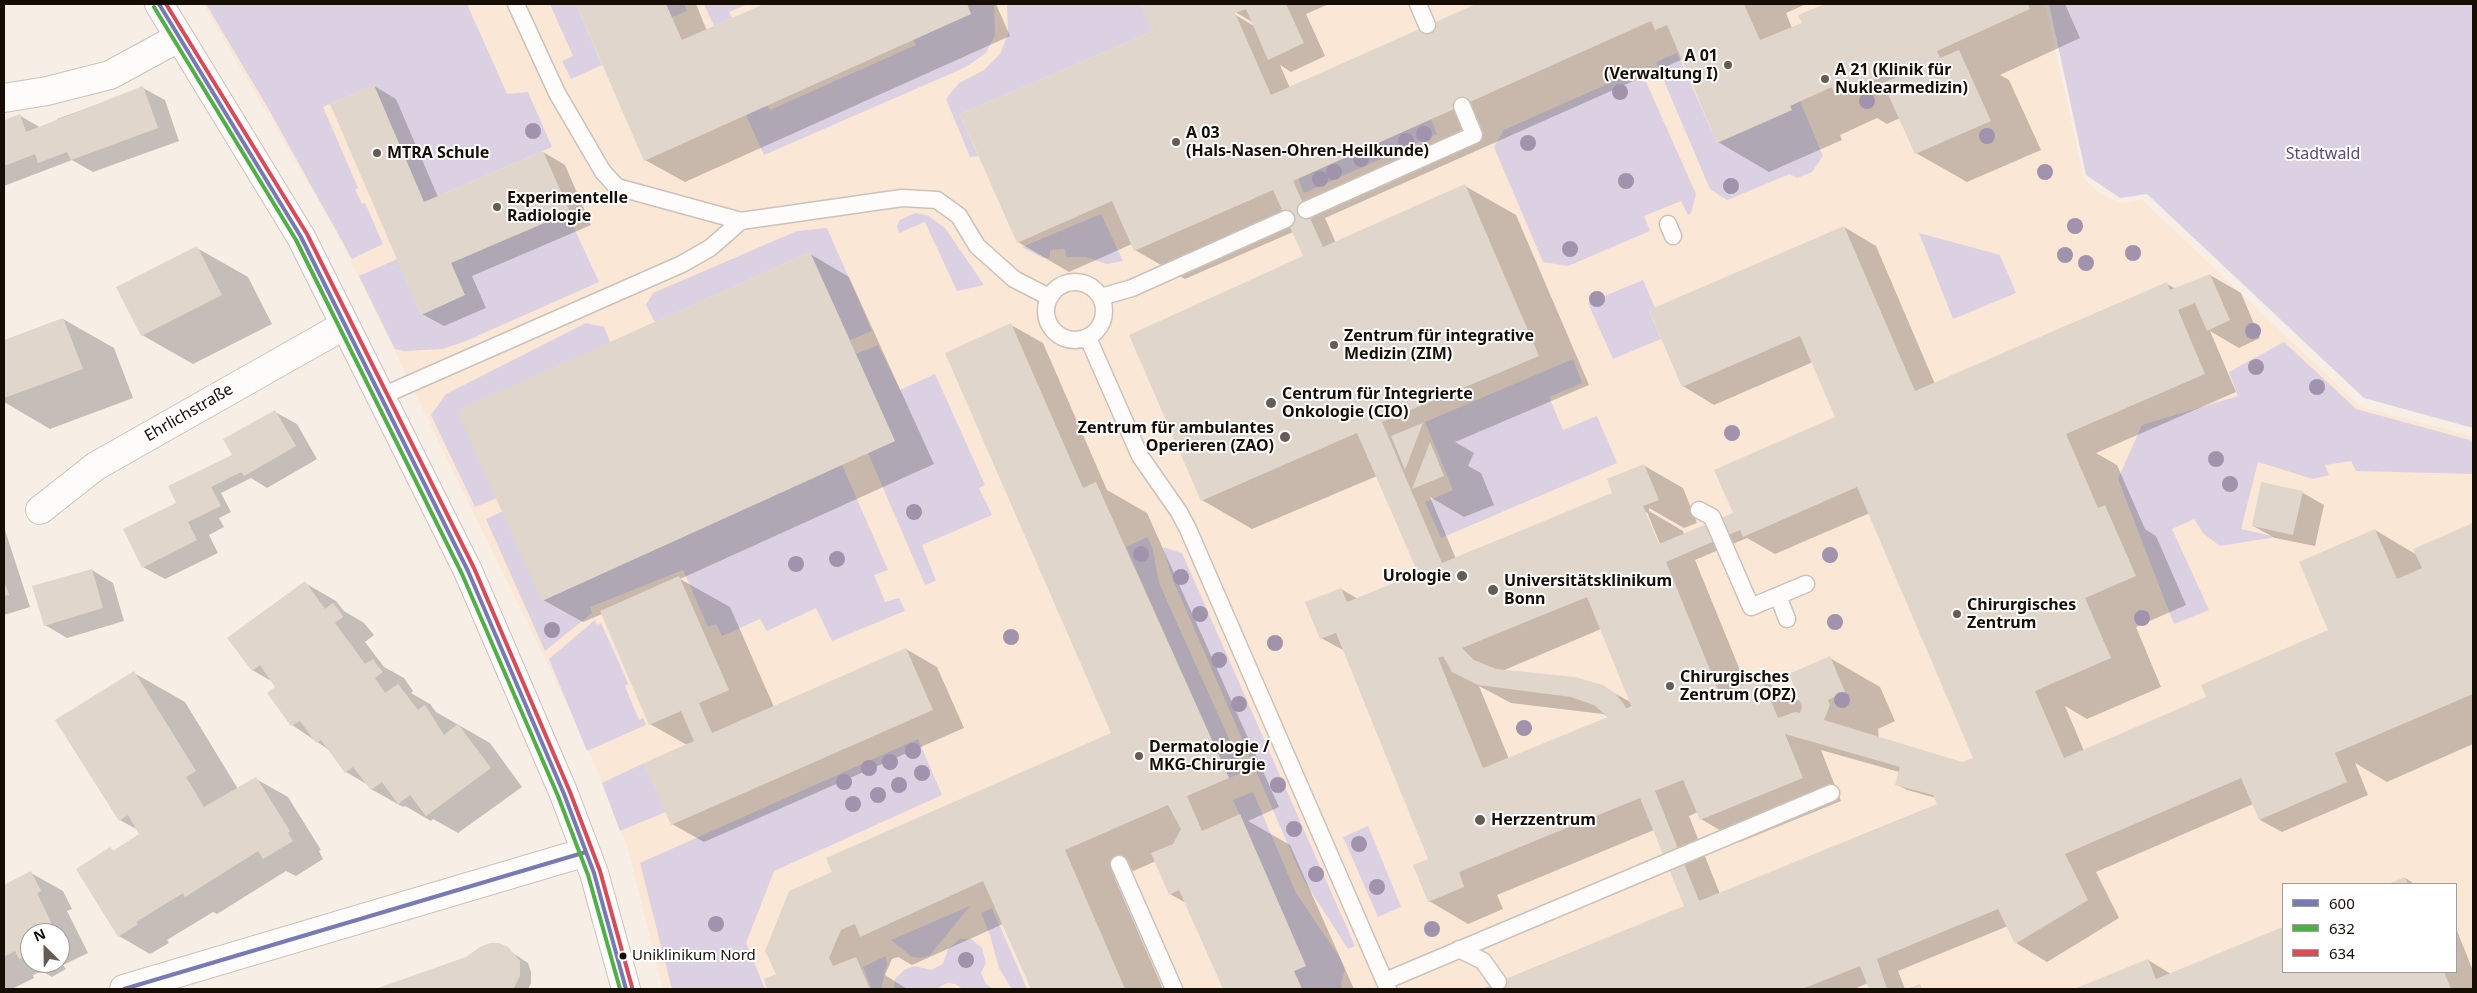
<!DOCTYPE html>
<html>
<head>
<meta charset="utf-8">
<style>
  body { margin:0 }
  #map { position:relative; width:2477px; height:993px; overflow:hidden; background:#f7eee6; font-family:"Noto Sans",sans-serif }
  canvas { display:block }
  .frame { position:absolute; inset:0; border:5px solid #160d05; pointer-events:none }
  .legend { position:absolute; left:2282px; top:883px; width:175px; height:90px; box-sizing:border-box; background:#fefefe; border:1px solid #a19e9a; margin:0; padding:6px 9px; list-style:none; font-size:15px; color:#160d05 }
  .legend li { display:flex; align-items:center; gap:10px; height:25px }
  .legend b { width:25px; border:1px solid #a19e9a }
  .north { position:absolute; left:20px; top:923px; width:50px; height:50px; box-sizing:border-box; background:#fefefe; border:1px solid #a19e9a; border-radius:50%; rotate:337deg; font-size:14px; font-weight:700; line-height:20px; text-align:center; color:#160d05 }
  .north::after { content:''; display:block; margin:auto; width:18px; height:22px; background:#655c54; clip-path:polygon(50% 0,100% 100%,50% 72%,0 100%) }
</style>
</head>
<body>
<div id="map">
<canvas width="2477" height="993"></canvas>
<div class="frame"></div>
<ul class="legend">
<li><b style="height:6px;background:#777ab5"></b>600</li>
<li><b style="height:6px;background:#50af47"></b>632</li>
<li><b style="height:6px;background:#d84c59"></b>634</li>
</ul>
<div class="north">N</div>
</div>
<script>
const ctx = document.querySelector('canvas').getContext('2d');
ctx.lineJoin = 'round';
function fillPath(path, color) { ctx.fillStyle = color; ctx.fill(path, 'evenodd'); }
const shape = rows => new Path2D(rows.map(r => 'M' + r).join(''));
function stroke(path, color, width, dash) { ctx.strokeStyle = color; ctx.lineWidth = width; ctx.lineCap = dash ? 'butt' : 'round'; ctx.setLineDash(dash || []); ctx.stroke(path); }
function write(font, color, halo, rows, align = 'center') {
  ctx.font = font + ' "Noto Sans",sans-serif'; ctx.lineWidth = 4; ctx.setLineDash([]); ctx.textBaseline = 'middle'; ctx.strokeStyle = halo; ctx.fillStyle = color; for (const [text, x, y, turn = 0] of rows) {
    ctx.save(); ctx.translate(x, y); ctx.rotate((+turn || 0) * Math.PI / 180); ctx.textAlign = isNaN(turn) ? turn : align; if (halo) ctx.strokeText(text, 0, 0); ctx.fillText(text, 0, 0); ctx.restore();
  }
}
fillPath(shape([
  [203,4,2045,4,2084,179,2100,193,2122,203,2141,199,2361,407,2473,436,2473,989,663,989,627,845,586,743,334,227],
  [2283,884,2456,884,2456,972,2283,972]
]), '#fae7d6');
fillPath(shape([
  [206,4,467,4,507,94,528,92,552,147,424,202,374,85,323,107,358,188,355,189,362,204,365,203,383,244,352,259,268,108],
  [550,4,576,4,602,65,571,79,562,61,573,56],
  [666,4,684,4,687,11,672,17],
  [704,4,748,4,729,12,732,18,714,26],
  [967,4,994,4,995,35,986,53,966,67,764,155,746,115,767,105,770,110,916,45,913,39,971,14],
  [1007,4,1141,4,1153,31,960,114,978,156,970,157,946,99,959,83,984,70,1000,54,1008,34],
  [2049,4,2473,4,2473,428,2364,398,2147,194,2120,198,2086,175],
  [1677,53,1717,143,1791,110,1790,106,1800,101,1823,156,1812,172,1797,178,1790,174,1727,200,1710,189,1656,62],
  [1621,78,1646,82,1696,194,1691,213,1688,215,1681,201,1644,216,1650,231,1568,266,1543,262,1494,147,1504,130],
  [1431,119,1437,134,1304,193,1298,178],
  [567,213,599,282,466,341,442,349,405,351,395,349,359,276,397,259,421,315,464,295,451,263],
  [915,213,927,215,945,228,984,285,957,291,925,222,899,233,897,226,900,220],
  [1101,214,1123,261,1107,264,1086,257,1066,257,1065,249,1050,250,1050,258,1043,258,1022,247],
  [827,228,872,331,850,340,810,252,655,322,646,305,653,293,797,231],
  [1919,233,2000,255,2016,293,1953,319],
  [1643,280,1655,308,1649,311,1661,339,1613,359,1588,303],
  [586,323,604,327,610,342,497,498,475,507,431,415,446,394],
  [2284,342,2356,409,2473,441,2473,474,2356,471,2351,461,2325,465,2329,475,2313,479,2258,462,2241,529,2276,537,2220,546,2204,534,2194,519,2172,529,2209,610,2174,624,2118,479,2142,425,2238,396,2229,372],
  [878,345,900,390,935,374,985,485,979,488,992,515,922,545,936,581,925,585,868,453,895,441,856,354],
  [1573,359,1582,383,1549,397,1563,430,1597,416,1617,463,1441,538,1425,502,1453,490,1425,422],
  [842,465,888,570,874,575,885,602,899,598,905,611,832,641,816,608,767,631,760,619,722,636,716,624,708,627,683,570,590,607,592,613,545,651,486,519,503,511,543,600],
  [1148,537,1153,550,1159,583,1244,772,1229,778,1126,547],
  [1163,547,1182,553,1355,946,1348,949,1303,879,1173,580],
  [595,620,597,625,601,623,628,683,625,686,639,720,643,718,646,725,587,751,549,659],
  [918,739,942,795,774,871,746,943,765,989,672,989,640,863],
  [644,763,666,812,620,831,602,783],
  [1253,792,1296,893,1340,958,1345,970,1341,983,1342,989,1302,989,1294,971,1306,966,1233,800],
  [1368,826,1401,907,1378,917,1343,837],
  [970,906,930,955,922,958,912,957,891,940],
  [992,908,1027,989,1012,989,999,968,990,935,981,913],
  [960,939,971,939,982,948,986,963,981,973,986,984,993,989,963,989,955,984,947,983,936,989,894,989,895,979,904,970,915,966,931,970,943,964,948,949],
  [886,956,887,964,881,989,872,989,863,967]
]), '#dbd1e2');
fillPath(shape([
  [577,4,696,4,707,31,768,4,996,4,1010,36,685,182,645,160],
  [1142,4,1329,4,1306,14,1325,56,1291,72,1280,65,1290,88,1478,4,1806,4,1786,13,1792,28,1803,23,1800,16,1828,4,2065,4,2080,38,2000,75,2009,80,2041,150,1967,182,1916,153,1900,118,1887,124,1877,118,1840,135,1842,140,1769,172,1718,142,1683,59,1325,218,1336,243,1465,186,1516,215,1589,385,1455,442,1474,453,1468,466,1481,473,1494,505,1464,517,1430,497,1456,559,1614,494,1643,465,1683,488,1697,523,1684,528,1649,508,1649,511,1683,531,1684,535,1734,513,1837,418,1813,362,1714,405,1683,386,1844,227,1876,246,1935,384,2167,284,2176,289,2210,275,2241,293,2260,338,2239,348,2210,331,2236,392,2096,453,2117,465,2145,529,2156,536,2186,605,2136,627,2161,687,2087,719,2065,706,2084,751,2206,699,2330,630,2375,530,2417,555,2415,550,2473,525,2473,744,2387,782,2355,763,2368,795,2282,832,2260,820,2253,804,2096,872,2119,918,2047,962,2016,943,2008,926,1898,971,1905,989,1870,989,1868,983,1854,989,1485,989,1688,907,1654,830,1497,895,1503,909,1468,924,1429,901,1430,859,1345,651,1321,638,1341,589,1358,599,1421,574,1377,476,1252,529,1202,500,1306,257,1293,232,1185,279,1135,250,1132,244,1069,272,1018,242,1155,32],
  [1230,9,1254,23,1254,26,1229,11],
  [1647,512,1660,544,1658,546,1645,513],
  [1870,513,1975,758,1962,763,1879,738,1878,729,1895,721,1880,687,1830,658,1802,702,1761,679,1746,685,1695,560,1747,538,1775,554],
  [1601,629,1632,703,1602,686,1502,671],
  [1479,686,1511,703,1603,714,1611,718,1509,759],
  [1633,706,1634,708,1610,715],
  [1821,750,1899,772,1896,784,1907,790,1936,798,1939,804,1720,894,1689,816,1698,812,1701,819,1740,842,1841,801],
  [374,86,396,99,438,197,543,152,565,165,591,225,472,276,486,308,444,326,422,314],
  [143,88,165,100,179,141,93,172,72,160,4,186,4,121,19,115,41,128,59,123,57,119],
  [197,248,248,277,272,324,193,364,142,335],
  [810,254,849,277,934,464,680,579,730,607,774,707,906,649,937,667,964,728,704,842,672,824,687,745,650,724,602,614,583,622,543,600],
  [63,319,114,348,133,398,50,429,4,402,4,342],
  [1011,325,1043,343,1107,490,1147,513,1279,807,1248,821,1290,845,1354,989,1224,989,1186,903,1170,894,1156,861,1115,879,1163,989,1032,989,1003,924,912,965,898,957,892,959,885,975,907,989,770,989,766,980,777,975,833,873,1112,734],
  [275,412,297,424,317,459,267,488,251,478,221,493,231,512,219,518,224,527,209,535,218,553,165,579,143,567,178,503,232,456],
  [2303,493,2324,505,2315,546,2275,538,2253,526],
  [4,527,30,607,4,615],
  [92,570,113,583,124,621,67,638,45,625],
  [305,583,336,601,344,611,364,623,374,635,365,642,384,667,404,678,413,691,411,693,430,704,436,712,490,743,522,787,458,833,433,819,431,821,405,806,403,807,371,789,368,785,346,772,329,750,292,725,269,694,277,687,273,682,252,670],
  [134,673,185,702,238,789,256,779,288,797,321,850,319,851,323,859,296,876,286,871,217,914,213,912,167,940,169,943,150,954,119,936,110,849,114,851,141,834,138,830,118,819],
  [31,873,63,891,72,909,67,911,88,953,63,965,66,969,52,977,42,971,33,975,34,978,12,989,4,989,4,887],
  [30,933,60,933,60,963,30,963],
  [2405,878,2415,884,2391,884],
  [2283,928,2283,972,2456,972,2456,928,2473,971,2473,989,2077,989,2148,960,2171,974],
  [510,951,528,963,531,972,531,983,528,989,378,989,432,971]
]), '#0003');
fillPath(shape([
  [576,4,666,4,682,40,764,4,967,4,971,14,644,161],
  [1141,4,1286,4,1304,43,1268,60,1246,9,1235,13,1271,95,1476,4,1744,4,1760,40,1802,23,1798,15,1825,4,2028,4,2030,9,1937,51,1940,58,1959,50,1991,121,1915,154,1883,83,1901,75,1898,68,1835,96,1832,87,1790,106,1792,110,1717,143,1667,25,1655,30,1651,21,1293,181,1323,247,1465,184,1539,356,1382,422,1442,563,1612,493,1607,479,1644,464,1659,500,1643,506,1659,544,1733,513,1714,470,1835,417,1800,336,1682,387,1649,310,1844,226,1915,391,2167,282,2170,290,2210,274,2230,320,2207,331,2195,303,2178,310,2205,374,2066,434,2098,508,2105,505,2136,576,2085,598,2111,658,2035,691,2064,758,2206,697,2201,685,2328,630,2299,562,2375,529,2397,579,2422,568,2413,549,2473,523,2473,694,2335,753,2347,782,2259,820,2241,778,2065,854,2088,900,2015,944,1998,909,1877,959,1887,989,1869,989,1860,966,1802,989,1481,989,1684,906,1640,798,1459,872,1464,887,1428,902,1413,865,1428,859,1336,633,1320,639,1305,602,1341,588,1347,602,1418,573,1357,433,1201,501,1129,335,1303,256,1273,190,1134,251,1112,201,1017,243,960,114,1153,31],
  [1857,487,1973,758,1962,762,1824,720,1830,705,1828,700,1845,692,1830,656,1789,674,1802,707,1800,713,1795,712,1778,718,1761,677,1720,694,1666,562,1740,530,1743,537],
  [1587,597,1632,708,1627,709,1616,694,1603,685,1575,677,1496,669,1474,660,1462,648],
  [1443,656,1452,672,1478,685,1571,697,1594,705,1608,717,1483,768,1438,658],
  [1785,734,1900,767,1895,785,1933,795,1937,804,1699,901,1655,791,1683,780,1700,820,1803,778],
  [374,85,424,202,543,151,570,212,451,263,465,295,421,315,330,104],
  [143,86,158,128,71,160,67,152,38,163,35,154,4,166,4,120,20,114,26,132],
  [197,246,222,295,141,336,116,287],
  [810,252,895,441,542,601,457,411],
  [63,318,83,369,4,398,4,340],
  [1011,323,1083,488,1096,482,1229,778,1187,796,1202,831,1240,814,1306,966,1294,971,1302,989,1223,989,1179,890,1169,895,1151,853,1173,844,1181,829,1168,805,1065,850,1125,989,1031,989,983,881,860,937,855,924,841,930,829,958,833,966,856,957,870,989,767,989,764,979,776,974,765,951,789,891,832,872,826,858,1111,733,945,353],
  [275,410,296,446,244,476,241,472,211,487,221,506,188,522,197,540,142,568,123,529,176,503,168,486,232,455,223,439],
  [1423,423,1405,470,1391,436],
  [1430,442,1444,476,1412,489],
  [2261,482,2303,491,2293,535,2252,526],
  [92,569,103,608,44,626,32,586],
  [679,576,729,690,699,703,712,733,906,648,933,710,671,825,644,763,694,741,681,711,649,725,600,611],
  [4,580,9,595,4,596],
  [305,581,325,609,333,603,338,609,343,617,335,623,365,664,373,659,377,665,383,672,375,678,385,693,398,684,418,710,425,705,444,735,458,724,491,768,426,816,410,795,398,804,382,782,371,790,353,767,345,773,321,740,316,743,300,721,291,726,267,693,275,687,260,665,252,671,227,638],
  [134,671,196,771,186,777,204,807,256,777,290,831,288,833,293,841,263,859,258,851,185,897,183,893,136,922,138,924,118,937,76,869,110,847,113,851,139,834,128,815,119,821,55,720],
  [31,871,41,891,37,893,56,933,30,933,30,954,19,959,15,951,4,957,4,885],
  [2405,877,2408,884,2388,884],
  [2283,927,2283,972,2444,972,2451,989,2074,989,2148,959,2156,979],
  [490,943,499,943,508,947,520,961,520,976,513,989,375,989,466,957,480,947],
  [1920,984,1922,989,1906,989]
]), '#e1d6cc');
const service = shape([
  [516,4,557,93,603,172,617,187,741,221,902,198,937,200,959,216,977,246,1014,279,1049,297],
  [1418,4,1427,25],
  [1306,210,1474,135,1462,106],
  [1668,224,1673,236],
  '1046 311a29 29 0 1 1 58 0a29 29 0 1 1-58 0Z',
  [1101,297,1132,288,1286,219],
  [1088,338,1140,456,1179,512,1188,529,1388,989],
  [382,396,682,264,710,248,741,221],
  [1699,510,1712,517,1751,607,1806,584],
  [1778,596,1787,619],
  [1119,864,1174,989],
  [1459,949,1483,961,1498,982],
  [1385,981,1831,793]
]);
const minor = shape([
  [159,4,301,237,468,571,564,794,594,873,626,989],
  [4,98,47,91,110,75,178,38],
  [40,510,96,466,345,325],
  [124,989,586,852]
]);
stroke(service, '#cbc2ba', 19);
stroke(minor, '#cbc2ba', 30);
stroke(service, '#fefcfb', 16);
stroke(minor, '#fefcfb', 28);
stroke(shape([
  [159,4,301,237,468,571,564,794,594,873,626,989],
  [124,989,586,852]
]), '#777ab5', 4);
stroke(shape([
  [154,7,296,240,462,574,558,796,588,875,620,989]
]), '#50af47', 4);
stroke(shape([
  [166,4,307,234,474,568,570,792,600,871,632,987]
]), '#d84c59', 4);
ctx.fillStyle = '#a193ac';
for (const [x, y] of [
  [1620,92],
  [1867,101],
  [533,131],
  [1424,134],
  [1987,136],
  [1406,141],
  [1528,143],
  [1361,159],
  [1334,172],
  [2045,172],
  [1320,179],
  [1626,181],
  [1731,186],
  [2075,226],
  [1570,249],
  [2133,253],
  [2065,255],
  [2086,263],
  [1597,299],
  [2253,331],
  [2256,367],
  [2317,387],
  [1732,433],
  [2216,459],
  [2230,484],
  [914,512],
  [1141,554],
  [1830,555],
  [837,559],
  [796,564],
  [1181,577],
  [1200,614],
  [2142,618],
  [1835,622],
  [552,630],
  [1011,637],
  [1275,643],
  [1219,660],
  [1842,700],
  [1239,704],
  [1524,728],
  [913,751],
  [890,762],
  [869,768],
  [922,773],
  [844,782],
  [899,785],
  [1278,785],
  [878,795],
  [853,804],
  [1294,829],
  [1359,844],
  [1316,874],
  [1377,887],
  [716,924],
  [1432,929],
  [966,960]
]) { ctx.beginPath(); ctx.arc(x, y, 8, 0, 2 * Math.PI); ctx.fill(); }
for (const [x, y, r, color] of [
  [1728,65,5,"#655c54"],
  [1825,79,5,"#655c54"],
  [1176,142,5,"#655c54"],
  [377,153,5,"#655c54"],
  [497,207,5,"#655c54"],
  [1334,345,5,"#655c54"],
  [1271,403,6,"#655c54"],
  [1285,437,6,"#655c54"],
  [1462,576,6,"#655c54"],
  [1493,590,6,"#655c54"],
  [1957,614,5,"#655c54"],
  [1670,686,5,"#655c54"],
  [1139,756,5,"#655c54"],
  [1480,820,6,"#655c54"],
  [623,956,4.5,"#160d05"]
]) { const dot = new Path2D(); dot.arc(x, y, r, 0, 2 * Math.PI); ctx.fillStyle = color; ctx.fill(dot); stroke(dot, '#fefefe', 2); }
write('15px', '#160d05', '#fefefe', [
  ["Uniklinikum Nord",632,956]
], 'left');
write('bold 16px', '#160d05', '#fefefe', [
  ["A 01",1718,56,"right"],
  ["(Verwaltung I)",1718,74,"right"],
  ["A 21 (Klinik für",1835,70],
  ["Nuklearmedizin)",1835,88],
  ["A 03",1186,133],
  ["(Hals-Nasen-Ohren-Heilkunde)",1186,151],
  ["MTRA Schule",387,153],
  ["Experimentelle",507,198],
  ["Radiologie",507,216],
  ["Zentrum für integrative",1344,336],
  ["Medizin (ZIM)",1344,354],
  ["Centrum für Integrierte",1282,394],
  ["Onkologie (CIO)",1282,412],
  ["Zentrum für ambulantes",1274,428,"right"],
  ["Operieren (ZAO)",1274,446,"right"],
  ["Urologie",1451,576,"right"],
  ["Universitätsklinikum",1504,581],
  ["Bonn",1504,599],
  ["Chirurgisches",1967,605],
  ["Zentrum",1967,623],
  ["Chirurgisches",1680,677],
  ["Zentrum (OPZ)",1680,695],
  ["Dermatologie /",1149,747],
  ["MKG-Chirurgie",1149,765],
  ["Herzzentrum",1491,820]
], 'left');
write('16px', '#5a497d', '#fefefe', [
  ["Stadtwald",2323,154]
]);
write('16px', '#160d05', '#fefefe', [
  ["Ehrlichstraße",189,413,-30]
]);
</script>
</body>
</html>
